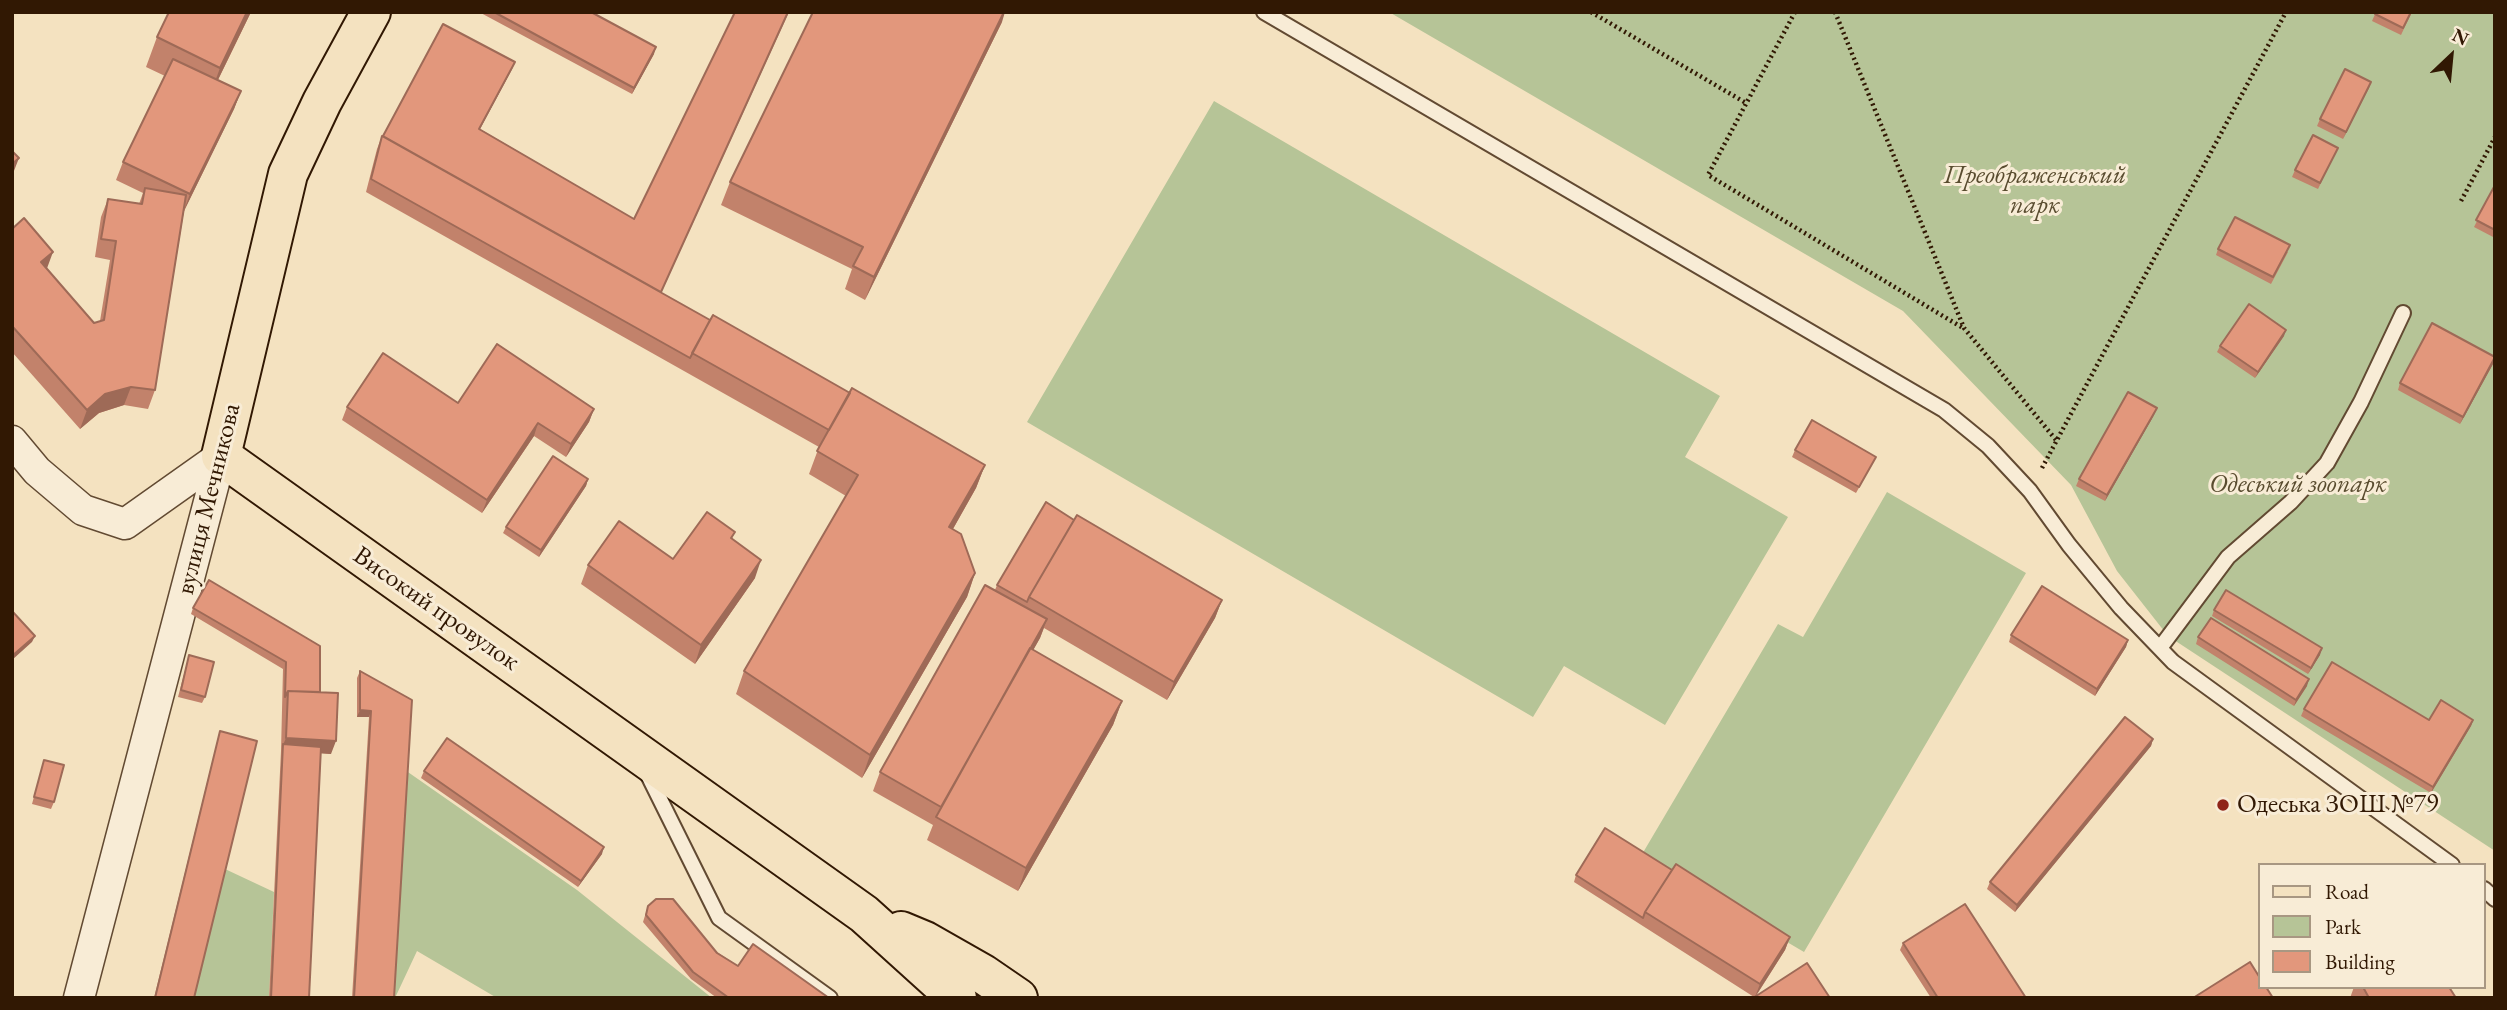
<!DOCTYPE html>
<html>
<head>
<meta charset="utf-8">
<style>
  body { margin:0 }
  #map { position:relative; width:2507px; height:1010px; overflow:hidden; background:#f4e2c0; font-family:"EB Garamond",serif }
  canvas { display:block }
  .frame { position:absolute; inset:0; border:14px solid #311803; pointer-events:none }
  .legend { position:absolute; left:2258px; top:863px; width:228px; height:126px; box-sizing:border-box; background:#f8ecd6; border:2px solid #a89782; margin:0; padding:9px 12px; list-style:none; font-size:21px; color:#311803 }
  .legend li { display:flex; align-items:center; gap:14px; height:35px }
  .legend b { width:35px; border:2px solid #a89782 }
  .north { position:absolute; left:2416px; top:21px; width:70px; height:70px; -webkit-text-stroke:5px #f8ecd6; paint-order:stroke; rotate:26deg; font-size:19px; font-weight:700; line-height:28px; text-align:center; color:#311803 }
  .north::after { content:''; display:block; margin:auto; width:24px; height:32px; background:#311803; clip-path:polygon(50% 0,100% 100%,50% 72%,0 100%) }
</style>
</head>
<body>
<div id="map">
<canvas width="2507" height="1010"></canvas>
<div class="frame"></div>
<ul class="legend">
<li><b style="height:9px;background:#f4e2c0"></b>Road</li>
<li><b style="height:19px;background:#b6c497"></b>Park</li>
<li><b style="height:19px;background:#e2977c"></b>Building</li>
</ul>
<div class="north">N</div>
</div>
<script>
const ctx = document.querySelector('canvas').getContext('2d');
ctx.lineJoin = 'round';
function fillPath(path, color) { ctx.fillStyle = color; ctx.fill(path, 'evenodd'); }
const shape = rows => new Path2D(rows.map(r => 'M' + r).join(''));
function stroke(path, color, width, dash) { ctx.strokeStyle = color; ctx.lineWidth = width; ctx.lineCap = dash ? 'butt' : 'round'; ctx.setLineDash(dash || []); ctx.stroke(path); }
function write(font, color, halo, rows, align = 'center') {
  ctx.font = font + ' "EB Garamond",serif'; ctx.lineWidth = 6; ctx.setLineDash([]); ctx.textBaseline = 'middle'; ctx.strokeStyle = halo; ctx.fillStyle = color; for (const [text, x, y, turn = 0] of rows) {
    ctx.save(); ctx.translate(x, y); ctx.rotate((+turn || 0) * Math.PI / 180); ctx.textAlign = isNaN(turn) ? turn : align; if (halo) ctx.strokeText(text, 0, 0); ctx.fillText(text, 0, 0); ctx.restore();
  }
}
fillPath(shape([
  [1389,12,2495,12,2495,851,2168,636,2117,571,2071,485,1903,311],
  [1214,101,1720,396,1685,457,1788,517,1665,725,1564,666,1533,717,1027,422],
  [1887,492,2026,573,1804,952,1641,856,1778,624,1803,637],
  [405,770,577,890,712,998,497,998,417,951,395,998,392,998],
  [225,869,274,892,269,998,194,998]
]), '#b6c497');
const lane = shape([
  [1264,12,1944,410,1988,446,2030,491,2069,545,2121,608,2173,662,2452,865],
  [2160,648,2228,557,2291,502,2327,463,2361,402,2403,313],
  [646,771,719,918,830,998],
  [2484,889,2495,899]
]);
const street = shape([
  [12,441,37,471,83,510,125,524,221,456],
  [79,998,221,456]
]);
const primary = shape([
  [371,12,322,102,288,174,221,456,864,914,957,998],
  [901,931,925,941,983,974,1018,998]
]);
stroke(lane, '#624a32', 18);
stroke(street, '#624a32', 33);
stroke(primary, '#311803', 42);
stroke(shape([
  [1591,12,1746,103],
  [1795,12,1708,175,1963,328],
  [1835,12,1964,328,2056,440],
  [2461,201,2495,137],
  [2042,468,2286,12]
]), '#311803', 4.5, [2, 3.5]);
stroke(lane, '#f8ecd6', 14);
stroke(street, '#f8ecd6', 30);
stroke(primary, '#f4e2c0', 38);
fillPath(shape([
  [169,12,251,12,218,80,241,91,234,109,184,211,155,390,148,409,124,405,99,413,80,429,12,352,12,229,94,323,100,321,110,260,95,257,101,217,108,199,139,204,143,193,116,180,123,162,165,76,146,67,157,37],
  [479,12,591,12,654,54,632,94],
  [789,12,661,293,710,320,850,393,985,465,976,488,953,529,975,573,967,597,862,778,736,694,744,671,846,496,809,474,819,447,366,192,377,149,382,136,515,62,512,69,480,129,634,219],
  [2376,12,2412,12,2401,35,2372,21],
  [1002,22,865,300,845,289,852,269,721,205,730,182],
  [2371,82,2343,139,2317,126,2320,119],
  [2338,148,2318,189,2292,177,2295,170],
  [2495,185,2495,238,2474,227],
  [2218,249,2288,252,2271,284,2216,255],
  [2284,336,2255,378,2217,352,2220,346],
  [2493,364,2460,424,2398,390,2400,383],
  [458,403,594,409,589,422,566,457,534,436,482,513,342,420,347,407],
  [2154,415,2105,501,2076,486,2079,479],
  [1795,450,1873,463,1856,493,1792,457],
  [588,479,586,486,539,557,503,533,506,527],
  [1074,520,1222,600,1215,618,1167,700,1044,628,1040,638,1033,650,1122,701,1113,725,1018,891,927,840,933,825,873,791,880,772,995,590,997,585],
  [735,532,732,539,755,578,695,664,581,584,588,565,673,559],
  [209,580,320,692,331,754,321,753,309,998,269,998,281,751,283,669,191,614,193,608],
  [2214,610,2320,655,2308,674,2212,616],
  [2011,635,2128,640,2126,647,2095,696,2009,642],
  [2198,637,2307,686,2294,706,2196,644],
  [189,655,205,697,202,703,178,697],
  [360,671,412,700,394,998,352,998,369,717,357,717,357,678],
  [2304,709,2429,720,2473,720,2471,726,2431,793,2301,716],
  [220,731,194,998,154,998,218,738],
  [2153,739,2151,746,2015,912,1987,889,1990,882],
  [44,760,54,802,51,809,32,804],
  [424,771,602,854,578,887,421,778],
  [1672,870,1790,937,1785,950,1756,996,1754,997,1574,882,1576,875],
  [648,906,738,966,829,998,717,998,691,979,643,922],
  [1903,943,2026,998,1931,998,1900,950],
  [2354,987,2449,987,2456,998,2350,998]
]), '#c2826b');
fillPath(shape([
  [247,12,251,12,209,98,220,68],
  [1004,12,1005,12,1002,22,865,300,874,277],
  [656,47,654,54,632,94,634,88],
  [515,62,512,69,476,136,479,129],
  [2371,82,2369,88,2343,139,2346,132],
  [241,91,234,109,183,213,190,194],
  [19,158,12,176,12,164],
  [53,252,46,271,41,262],
  [2286,330,2284,336,2255,378,2258,372],
  [2495,358,2493,364,2460,424,2463,417],
  [131,387,124,405,99,413,80,429,87,410,105,394],
  [2157,408,2154,415,2105,501,2107,495],
  [594,409,589,422,566,457,571,444],
  [538,423,534,436,482,513,487,500],
  [985,465,976,488,941,550,949,527],
  [588,479,586,486,539,557,541,550],
  [761,560,755,578,695,664,701,645],
  [975,573,967,597,862,778,870,755],
  [1222,600,1215,618,1167,700,1174,682],
  [1047,619,1040,638,939,819],
  [35,636,32,642,12,660,12,656],
  [2128,640,2126,647,2095,696,2097,689],
  [2322,648,2320,655,2308,674,2311,668],
  [2309,679,2307,686,2294,706,2296,700],
  [1122,701,1113,725,1018,891,1026,868],
  [360,710,371,711,369,717,357,717],
  [2473,720,2471,726,2431,793,2433,787],
  [286,738,336,741,331,754,283,751,283,745],
  [2153,739,2151,746,2015,912,2017,905],
  [604,847,602,854,578,887,581,881],
  [1790,937,1785,950,1755,997,1760,984]
]), '#9e6a57');
const building = shape([
  [169,12,247,12,220,68,157,37,169,12],
  [494,12,591,12,656,47,634,88,494,12],
  [735,12,788,12,661,292,383,136,443,24,515,62,479,129,634,219,735,12],
  [813,12,1004,12,874,277,853,266,863,247,730,182,813,12],
  [2376,12,2411,12,2403,28,2375,14,2376,12],
  [173,59,241,91,190,194,123,162,173,59],
  [2345,69,2371,82,2346,132,2320,119,2345,69],
  [2313,135,2338,148,2320,183,2295,170,2313,135],
  [382,136,710,320,690,358,371,179,382,136],
  [12,151,19,158,12,164,12,151],
  [2495,185,2495,230,2476,220,2495,185],
  [145,188,186,195,155,390,131,387,105,394,87,410,12,326,12,229,24,218,53,252,41,262,94,323,104,320,116,241,101,239,108,199,142,204,145,188],
  [2235,217,2290,245,2273,277,2218,249,2235,217],
  [2249,304,2286,330,2258,372,2220,346,2249,304],
  [713,315,850,393,829,430,692,353,713,315],
  [2432,323,2495,357,2463,417,2400,383,2432,323],
  [497,344,594,409,571,444,538,423,487,500,347,407,383,353,458,403,497,344],
  [852,388,985,465,949,527,961,534,975,573,870,755,744,671,858,475,817,451,852,388],
  [2128,392,2157,408,2107,495,2079,479,2128,392],
  [1812,420,1876,457,1859,487,1795,450,1812,420],
  [553,456,588,479,541,550,506,527,553,456],
  [1046,502,1074,520,1029,597,1027,602,997,585,1046,502],
  [707,512,735,532,731,538,761,560,701,645,588,565,619,521,673,559,707,512],
  [1077,515,1222,600,1174,682,1029,597,1077,515],
  [209,580,320,646,320,692,288,691,285,697,286,662,193,608,209,580],
  [985,585,1047,619,941,807,880,772,985,585],
  [2042,586,2128,640,2097,689,2011,635,2042,586],
  [2226,590,2322,648,2311,668,2214,610,2226,590],
  [12,611,35,636,12,656,12,611],
  [2211,618,2309,679,2296,700,2198,637,2211,618],
  [1030,648,1122,701,1026,868,936,817,1030,648],
  [189,655,214,662,205,697,181,690,189,655],
  [2332,662,2429,720,2441,700,2473,720,2433,787,2304,709,2332,662],
  [360,671,412,700,394,998,354,998,371,711,360,710,360,671],
  [288,691,338,693,336,741,286,738,288,691],
  [2125,717,2153,739,2017,905,1990,882,2125,717],
  [220,731,257,741,194,998,155,998,220,731],
  [447,738,604,847,581,881,424,771,447,738],
  [283,744,321,747,309,998,271,998,283,744],
  [44,760,64,765,54,802,34,797,44,760],
  [1605,828,1672,870,1645,912,1643,918,1576,875,1605,828],
  [1676,864,1790,937,1760,984,1645,912,1676,864],
  [656,899,673,899,717,953,738,966,753,944,829,998,729,998,693,972,646,915,648,906,656,899],
  [1965,904,2026,998,1938,998,1903,943,1965,904],
  [2250,962,2260,978,2260,987,2266,987,2273,998,2193,998,2250,962],
  [1807,963,1830,998,1753,998,1807,963],
  [2363,987,2449,987,2456,998,2369,998,2363,987]
]);
fillPath(building, '#e2977c');
stroke(building, '#9e6a57', 2);
for (const [x, y, r, color] of [
  [2223,805,7,"#8f2418"]
]) { const dot = new Path2D(); dot.arc(x, y, r, 0, 2 * Math.PI); ctx.fillStyle = color; ctx.fill(dot); stroke(dot, '#f8ecd6', 2.5); }
write('italic 26px', '#594c2f', '#f8ecd6', [
  ["Преображенський",2035,176],
  ["парк",2035,206],
  ["Одеський зоопарк",2298,485]
]);
write('26px', '#311803', '#f8ecd6', [
  ["вулиця Мечникова",209,499,-76],
  ["Високий провулок",436,609,35]
]);
write('26px', '#311803', '#f8ecd6', [
  ["Одеська ЗОШ №79",2237,805]
], 'left');
</script>
</body>
</html>
